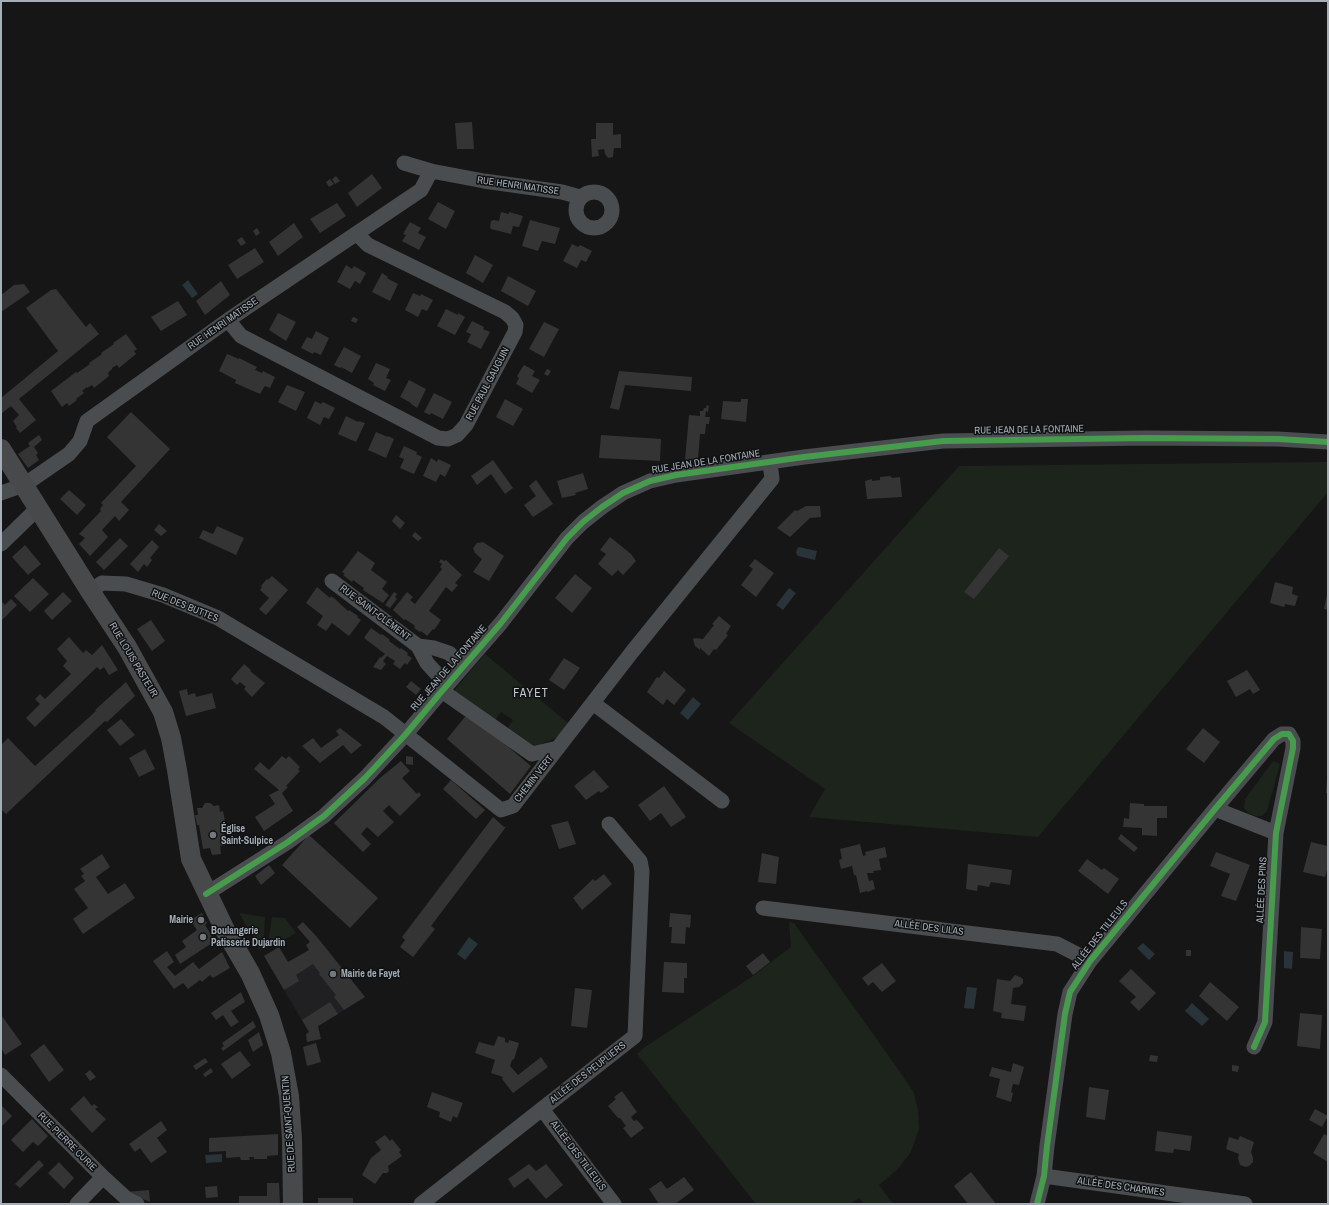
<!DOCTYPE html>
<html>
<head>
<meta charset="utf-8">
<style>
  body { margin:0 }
  #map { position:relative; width:1329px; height:1205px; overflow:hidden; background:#161616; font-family:"Archivo Narrow",sans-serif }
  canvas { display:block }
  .frame { position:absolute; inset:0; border:2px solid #a6afb8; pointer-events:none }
</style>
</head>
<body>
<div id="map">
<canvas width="1329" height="1205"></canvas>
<div class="frame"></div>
</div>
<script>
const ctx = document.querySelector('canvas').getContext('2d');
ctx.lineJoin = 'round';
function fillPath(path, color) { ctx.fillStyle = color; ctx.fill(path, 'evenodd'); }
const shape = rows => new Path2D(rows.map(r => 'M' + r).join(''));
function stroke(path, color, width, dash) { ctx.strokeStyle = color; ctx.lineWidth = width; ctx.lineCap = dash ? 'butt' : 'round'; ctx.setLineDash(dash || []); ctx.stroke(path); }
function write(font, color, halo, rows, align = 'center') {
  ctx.font = font + ' "Archivo Narrow",sans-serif'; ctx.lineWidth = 3; ctx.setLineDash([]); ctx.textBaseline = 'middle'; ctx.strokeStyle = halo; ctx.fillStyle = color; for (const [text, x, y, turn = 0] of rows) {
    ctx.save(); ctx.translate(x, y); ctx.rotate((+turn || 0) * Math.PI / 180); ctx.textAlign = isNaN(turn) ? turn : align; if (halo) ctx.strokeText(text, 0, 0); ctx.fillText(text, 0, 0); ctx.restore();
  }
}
fillPath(shape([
  [328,952,365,997,309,1032,284,990,296,975]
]), '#202022');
fillPath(shape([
  [1328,462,1328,492,1038,837,809,817,825,789,729,723,959,466],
  [485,654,568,723,560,736,531,749,506,730,513,720,501,712,494,722,452,693],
  [1273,761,1280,764,1267,811,1262,816,1255,816,1248,813,1244,808,1245,799],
  [239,913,265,917,263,950,259,949],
  [272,917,285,918,296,933,267,949],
  [789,922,794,923,898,1069,914,1093,918,1110,919,1129,911,1152,897,1170,879,1185,893,1204,864,1204,859,1198,850,1204,756,1204,637,1054,645,1047,750,978,791,947]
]), '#1c241c');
fillPath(shape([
  [188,280,198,294,192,298,182,285],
  [799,547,817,551,815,560,798,556,796,553,797,549],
  [789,588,796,593,783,610,776,605],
  [693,697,701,704,688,720,680,713],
  [469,937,478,944,465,960,457,954],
  [1143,943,1155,954,1149,960,1137,948],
  [1284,951,1293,952,1292,969,1284,968],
  [967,987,977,988,974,1009,964,1008],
  [1192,1003,1209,1019,1202,1026,1185,1011],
  [222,1154,222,1162,206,1163,205,1155]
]), '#283439');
fillPath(shape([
  [472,122,474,149,457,149,455,123],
  [596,123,613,123,613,135,621,134,621,148,614,148,613,157,608,158,605,154,604,149,598,150,599,156,592,157,591,139,596,139],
  [372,174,382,188,357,207,348,193],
  [336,176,340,181,335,184,332,179],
  [330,179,334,184,329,187,326,182],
  [438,202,455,211,446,229,428,219],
  [337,203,346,216,320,233,310,219],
  [501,212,509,214,509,212,523,216,519,227,513,226,511,234,491,229,490,227,491,221,494,220,499,221],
  [530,220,560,228,555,244,542,241,538,251,522,246],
  [410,222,421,228,418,233,426,237,419,250,402,241,406,235,403,234],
  [294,223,303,237,278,256,269,242],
  [257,228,260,233,256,236,253,231],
  [242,237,246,243,241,246,237,240],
  [572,244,578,247,580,245,592,251,586,262,581,260,577,268,563,261],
  [255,248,264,262,237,279,228,265],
  [475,255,493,265,483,283,466,273],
  [346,265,352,269,354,266,366,273,360,284,355,281,350,289,337,282],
  [382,273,388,277,387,278,398,284,390,301,372,292],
  [508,276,536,291,528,306,501,291],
  [221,281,230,295,205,315,196,301],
  [24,284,30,292,1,312,1,295,14,285],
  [56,289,86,327,90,323,99,334,19,399,36,420,20,433,16,428,17,427,13,421,19,415,11,406,1,414,1,398,58,351,26,308,51,290],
  [413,293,420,296,421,294,433,300,427,311,422,309,418,317,405,310],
  [178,301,187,315,161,331,151,317],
  [446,309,458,315,458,313,465,317,455,335,437,326],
  [278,313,296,322,286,341,269,330],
  [353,317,358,319,356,323,351,321],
  [472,321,484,327,483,329,490,332,481,349,467,342,471,334,466,332],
  [544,322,559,329,544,357,529,349],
  [316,331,329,338,321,355,314,352,313,354,301,348,307,337,312,339],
  [126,334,137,349,134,351,136,354,119,368,117,365,112,368,112,369,108,373,109,376,94,388,92,385,87,388,87,387,82,391,84,393,76,399,77,400,69,406,67,403,62,407,51,391,76,372,77,373,90,364,89,363,102,354,101,353,114,344,113,343],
  [344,347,361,356,352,373,341,367,340,368,334,365],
  [227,354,239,359,239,358,257,367,255,370,262,373,263,371,275,377,270,388,265,386,260,394,235,383,236,380,219,371],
  [376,363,390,369,386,378,391,380,385,391,373,385,374,383,368,379],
  [524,365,535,371,532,376,540,380,532,393,516,384,519,378,517,376],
  [547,369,551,371,548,376,544,374],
  [619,371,692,377,691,391,625,385,619,410,610,408],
  [409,380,426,389,417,408,411,404,411,403,400,397],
  [287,385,305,392,296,411,278,402],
  [434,393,452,402,443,419,431,413,430,415,424,412],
  [505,399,523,409,513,426,496,417],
  [741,399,748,399,746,422,721,419,723,401,741,402],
  [315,401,321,404,323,402,335,408,329,419,324,417,320,425,307,418],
  [707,405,709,406,708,412,706,411,705,417,710,417,709,424,706,424,705,434,700,434,698,459,685,460,689,415,700,416,700,411,703,411,704,408,706,408],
  [131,412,170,449,121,502,129,510,119,521,115,516,102,530,108,537,90,556,79,544,85,538,79,534,101,511,100,509,103,505,101,503,136,466,107,437],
  [346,416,358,422,358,421,365,423,356,442,338,434],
  [376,432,388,437,388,436,394,439,386,458,368,450],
  [39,435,42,440,34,447,38,453,36,455,39,460,28,468,18,454,30,446,28,443],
  [601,435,661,439,660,461,599,458],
  [404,446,417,452,416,454,422,457,414,474,400,468,404,459,399,457],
  [431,458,437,462,438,459,451,465,445,477,440,474,436,482,423,476],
  [493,460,513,488,505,494,491,474,477,485,471,476],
  [583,473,588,489,575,493,576,495,562,498,557,481],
  [890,476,892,478,900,477,902,497,867,499,865,481,872,479,872,481,880,480,880,477],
  [536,480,553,504,533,517,524,505,536,496,529,486],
  [69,490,86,505,77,515,60,499],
  [806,506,820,506,821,517,810,518,790,537,777,528,795,510,797,511],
  [396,515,405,523,400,529,392,521],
  [159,524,167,531,161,536,154,530],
  [217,526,244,538,236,555,199,538,203,530,213,534],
  [415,532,422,538,418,541,412,536],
  [610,537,631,554,636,561,623,575,618,570,612,576,598,564,606,554,600,550],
  [120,538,128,546,104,570,96,562],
  [152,540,159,547,150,558,152,560,147,567,144,564,138,572,130,564],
  [483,542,504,556,489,581,473,572,482,559,475,553,473,548,477,543],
  [25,545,41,564,28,575,12,557],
  [999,548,1009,556,974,599,964,592],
  [358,551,375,563,371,570,387,582,382,589,389,595,383,603,363,590,364,588,353,580,352,582,343,575,345,574,342,572],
  [441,559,444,561,446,560,462,575,455,583,458,585,452,592,446,587,429,611,441,620,434,630,433,629,427,636,421,631,420,632,414,628,415,626,405,619,404,620,393,610,407,592,413,597,410,600,415,604,442,569,440,567,442,564,439,562],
  [755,559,774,573,756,597,741,585,753,569,749,566],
  [575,574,592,588,572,613,555,598],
  [272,576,288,590,266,615,259,609,269,598,260,590,262,587,261,586,267,579,268,580],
  [33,578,49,594,30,612,14,596],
  [1275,582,1293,587,1292,594,1298,596,1295,606,1285,604,1284,607,1270,603],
  [317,587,330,598,331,596,335,599,348,611,349,610,358,616,357,617,361,620,349,636,332,623,326,631,317,625,323,616,306,603],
  [63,592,72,601,52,620,44,611],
  [394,592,397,594,395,597,397,599,390,608,385,605],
  [1327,594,1328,595,1328,610,1324,609],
  [11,599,17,605,1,621,1,601,5,605],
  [719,616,731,626,726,634,728,635,716,650,714,649,709,656,700,648,700,650,695,646,693,639,695,638,703,639,714,625,712,624],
  [151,620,165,641,152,651,137,629],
  [371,628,381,635,382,634,390,640,389,641,400,649,401,648,408,653,407,655,412,658,407,665,405,663,400,669,393,664,395,661,387,656,383,661,386,664,381,670,373,667,380,657,381,658,385,654,364,638],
  [69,637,83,653,86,650,92,655,102,645,118,670,109,675,104,667,100,670,97,667,35,727,26,718,40,704,35,699,40,694,45,699,71,674,63,666,67,661,57,649],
  [564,658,580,668,564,690,549,680],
  [244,664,251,670,250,671,265,683,252,697,244,689,246,687,240,682,237,685,231,679],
  [1247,670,1260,690,1253,694,1250,689,1236,697,1227,681],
  [664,671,686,690,674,705,667,699,663,705,647,692,657,677,659,678],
  [411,681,421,689,416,695,406,687],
  [126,682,135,696,107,722,105,721,6,814,1,809,1,745,8,738,35,766,96,711,95,710],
  [187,689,188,695,195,693,196,697,212,693,216,708,186,716,179,691],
  [468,713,531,766,510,794,447,739],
  [121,719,135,735,120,746,107,730],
  [340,728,362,745,351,754,343,745,320,763,302,746,313,738,321,748,339,735,336,731],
  [1203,728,1220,742,1204,763,1186,749],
  [145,749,155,769,139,777,129,758],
  [282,756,286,759,289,756,300,767,298,769,300,771,286,786,288,787,282,793,293,811,264,831,255,817,275,804,269,795,279,790,254,769,260,762,269,770],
  [406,756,413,757,413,765,406,764],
  [401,761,410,771,402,778,417,794,419,792,421,795,400,816,389,805,383,811,394,822,378,837,367,827,361,834,371,844,363,852,334,823,380,778],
  [594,770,609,787,601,793,599,791,586,800,574,786],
  [1327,779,1328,779,1328,793,1326,793],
  [451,780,485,810,476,819,443,789],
  [664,786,686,817,671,827,661,813,650,821,638,805],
  [205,803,210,803,214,806,219,805,220,812,223,811,225,821,222,821,226,845,220,846,221,854,212,855,210,848,203,849,199,825,197,825,195,815,198,815,197,808,202,808],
  [1130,803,1144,804,1144,806,1167,806,1167,818,1157,818,1157,836,1142,835,1142,828,1123,827,1124,818,1129,819],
  [493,817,504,827,506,827,431,926,435,929,413,957,400,947,405,940,402,937],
  [568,821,576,844,559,849,551,825],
  [1121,834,1138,848,1134,852,1118,839],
  [309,835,378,898,350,928,282,865],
  [1311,842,1328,846,1328,867,1325,877,1303,872],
  [860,844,863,856,866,855,865,852,885,847,887,857,879,859,881,870,873,871,874,873,867,873,869,881,873,880,875,889,868,892,867,891,860,893,856,875,854,875,852,866,841,869,839,860,842,859,840,849],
  [1216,852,1250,865,1236,901,1221,896,1230,874,1210,866],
  [762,853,779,857,776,884,758,882],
  [102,854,110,867,96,877,108,894,125,883,135,898,83,934,73,919,88,908,74,889,85,881,81,876,84,874,80,869],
  [1087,859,1102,870,1104,868,1119,879,1108,894,1078,871],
  [968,864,1012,870,1010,885,991,882,989,887,978,885,977,891,966,889],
  [269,865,275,873,261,885,255,876],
  [604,874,612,884,582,910,573,898,593,879,595,881],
  [202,913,207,923,205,925,215,941,180,964,175,955,186,947,182,941,197,930,190,920],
  [670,913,691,915,690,928,686,927,685,944,671,943,672,927,669,927],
  [303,922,317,937,365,997,344,1010,334,997,336,995,319,974,320,973,313,964,296,975,299,981,284,990,264,956,279,947,288,962,309,950,306,945,310,942,297,927],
  [1301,927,1322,929,1320,959,1300,958],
  [1186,950,1191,950,1191,956,1186,956],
  [167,951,174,962,167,967,175,976,193,962,199,969,222,952,230,968,213,978,210,975,202,982,200,980,188,989,183,983,174,989,153,961],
  [763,953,770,962,753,975,746,966],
  [664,962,687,963,687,978,684,978,684,993,662,992],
  [882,963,896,981,882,992,873,982,868,986,862,978],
  [1131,969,1156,993,1139,1011,1130,1002,1136,997,1119,981],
  [1015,975,1020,977,1023,979,1023,983,1019,987,1013,988,1011,1004,1026,1006,1024,1021,1001,1018,1002,1013,993,1011,997,979,1010,981],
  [1210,982,1239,1007,1227,1021,1199,996],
  [575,988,592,990,587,1028,571,1026],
  [241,992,245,1002,231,1011,239,1022,231,1027,223,1015,216,1020,211,1013],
  [330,1002,338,1014,318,1026,321,1039,307,1042,306,1034,309,1032,302,1020],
  [1300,1013,1322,1015,1320,1049,1297,1046],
  [2,1016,22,1044,5,1055,1,1048,1,1017],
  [253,1021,256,1027,223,1051,221,1048,224,1046,222,1043],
  [259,1032,263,1045,253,1052,248,1040],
  [498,1036,505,1038,505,1042,508,1043,509,1040,519,1043,514,1059,512,1060,510,1066,518,1075,541,1057,548,1067,513,1093,502,1079,503,1077,491,1073,495,1060,475,1053,479,1042,494,1046],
  [316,1043,321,1062,307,1066,303,1047],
  [44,1044,64,1070,49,1082,30,1055],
  [240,1051,251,1065,232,1079,221,1064],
  [1150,1055,1158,1056,1157,1062,1149,1061],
  [205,1058,208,1062,196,1070,193,1066],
  [1013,1063,1024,1067,1019,1085,1013,1084,1011,1092,1013,1093,1011,1102,996,1097,1000,1079,989,1076,992,1067,1011,1072],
  [1232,1065,1239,1066,1238,1072,1232,1071],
  [211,1068,213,1072,205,1077,203,1074],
  [90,1070,96,1077,90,1081,85,1074],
  [1089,1087,1109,1090,1105,1120,1086,1117],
  [622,1091,637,1112,631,1117,634,1121,637,1120,644,1128,631,1138,623,1128,626,1126,620,1118,618,1118,608,1106,616,1099,614,1097],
  [432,1092,463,1103,457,1118,453,1116,451,1122,439,1117,440,1112,427,1107],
  [84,1096,92,1106,94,1104,98,1107,95,1109,106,1119,92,1133,70,1109],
  [1,1105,12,1116,1,1127],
  [1315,1109,1328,1116,1322,1127,1309,1120],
  [32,1119,48,1136,38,1146,33,1142,23,1152,11,1140],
  [161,1121,167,1130,157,1138,167,1152,151,1163,140,1148,135,1152,129,1144],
  [1157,1131,1192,1136,1190,1151,1174,1149,1173,1153,1155,1151],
  [278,1134,278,1155,267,1156,267,1159,254,1159,254,1157,249,1157,250,1160,241,1160,240,1157,226,1158,226,1151,209,1152,209,1138],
  [1324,1134,1328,1136,1328,1162,1313,1153],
  [385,1135,390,1141,392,1139,401,1150,399,1152,402,1156,388,1166,389,1171,387,1173,383,1173,375,1184,362,1175,371,1158,381,1150,375,1142],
  [1240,1136,1254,1142,1251,1152,1253,1158,1253,1162,1249,1166,1246,1167,1240,1165,1238,1158,1239,1154,1226,1149,1229,1137,1238,1140],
  [39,1160,44,1165,20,1188,15,1184],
  [59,1162,74,1178,64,1189,48,1173],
  [529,1164,536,1171,546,1164,563,1185,546,1199,528,1178,514,1188,508,1179],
  [971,1172,996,1204,968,1204,954,1186],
  [684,1177,694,1190,675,1204,659,1204,649,1189,661,1181,667,1189],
  [267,1183,279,1183,280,1204,239,1204,239,1196,267,1196],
  [217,1186,218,1197,206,1198,205,1187],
  [149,1190,150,1202,126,1192],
  [318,1198,353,1198,353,1204,318,1204]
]), '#343435');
stroke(shape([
  [404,163,431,171,484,181,562,192,580,197],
  '576 210a18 18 0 1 1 36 0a18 18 0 1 1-36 0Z',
  [228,320,241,336,438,438,448,439,457,435,466,425,515,332,516,325,512,318,505,312,368,245,357,234],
  [1,493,24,485,69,454,80,441,87,421,228,320,421,190,431,171],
  [1,544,38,508],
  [332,581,418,646],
  [90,591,102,583,126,584,163,595,218,618,384,717,501,810,513,806,632,652,772,479,770,463],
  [447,685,427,663,418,646,434,648,449,653,463,666],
  [442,691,532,754,558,748],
  [593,703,722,801],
  [1215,809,1276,833],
  [206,894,288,842,324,816,365,778,405,735,442,691,501,623,567,538,583,522,602,507,623,493,650,481,676,475,804,457,943,441,1145,438,1278,439,1328,442],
  [763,908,1057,944,1090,961],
  [1,1075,103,1177,127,1199,137,1204],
  [542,1109,614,1204],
  [1044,1176,1245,1204],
  [77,1204,103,1177],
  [421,1204,635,1036,642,871,640,861,609,824],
  [1037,1204,1044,1176,1047,1146,1065,1014,1070,992,1090,961,1215,809,1274,739,1282,734,1289,734,1293,741,1293,748,1276,833,1265,1022,1254,1047]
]), '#4a4d4f', 15);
stroke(shape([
  [1,449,90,591,127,647,163,712,171,738,177,770,191,859,225,930,250,973,269,1015,281,1053,289,1096,292,1139,293,1204]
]), '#48494b', 20);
stroke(shape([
  [206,894,288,842,324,816,365,778,405,735,442,691,501,623,567,538,583,522,602,507,623,493,650,481,676,475,804,457,943,441,1145,438,1278,439,1328,442],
  [1037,1204,1044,1176,1047,1146,1065,1014,1070,992,1090,961,1215,809,1274,739,1282,734,1289,734,1293,741,1293,748,1276,833,1265,1022,1254,1047]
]), '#469c4c', 6);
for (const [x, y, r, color] of [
  [213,835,4,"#74797f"],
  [201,920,4,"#74797f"],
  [203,937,4,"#74797f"],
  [333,974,4,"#74797f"]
]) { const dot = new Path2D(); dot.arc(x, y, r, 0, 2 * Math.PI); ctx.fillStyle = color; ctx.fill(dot); stroke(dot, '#101112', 1.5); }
write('10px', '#a6afb8', '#101112', [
  ["RUE HENRI MATISSE",518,186,8],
  ["RUE HENRI MATISSE",223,324,-35],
  ["RUE PAUL GAUGUIN",488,384,-62],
  ["RUE JEAN DE LA FONTAINE",1029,430,-1],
  ["RUE JEAN DE LA FONTAINE",706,462,-9],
  ["RUE DES BUTTES",185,606,22],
  ["RUE SAINT-CLÉMENT",375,613,37],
  ["RUE LOUIS PASTEUR",133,660,59],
  ["RUE JEAN DE LA FONTAINE",449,668,-49],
  ["CHEMIN VERT",534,779,-52],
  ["ALLÉE DES PINS",1262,890,-87],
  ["ALLÉE DES LILAS",929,928,7],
  ["ALLÉE DES TILLEULS",1100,935,-52],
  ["ALLÉE DES PEUPLIERS",588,1073,-38],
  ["RUE DE SAINT-QUENTIN",289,1124,-94],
  ["RUE PIERRE CURIE",67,1142,45],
  ["ALLÉE DES TILLEULS",578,1156,53],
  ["ALLÉE DES CHARMES",1121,1187,8]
]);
write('bold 10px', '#a6afb8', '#101112', [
  ["Église",221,829],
  ["Saint-Sulpice",221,841],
  ["Mairie",193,920,"right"],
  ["Boulangerie",211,931],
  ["Patisserie Dujardin",211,943],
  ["Mairie de Fayet",341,974]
], 'left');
ctx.letterSpacing = '1px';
write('12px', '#c8cdd4', '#101112', [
  ["FAYET",531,694]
]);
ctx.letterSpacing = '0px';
</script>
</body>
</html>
